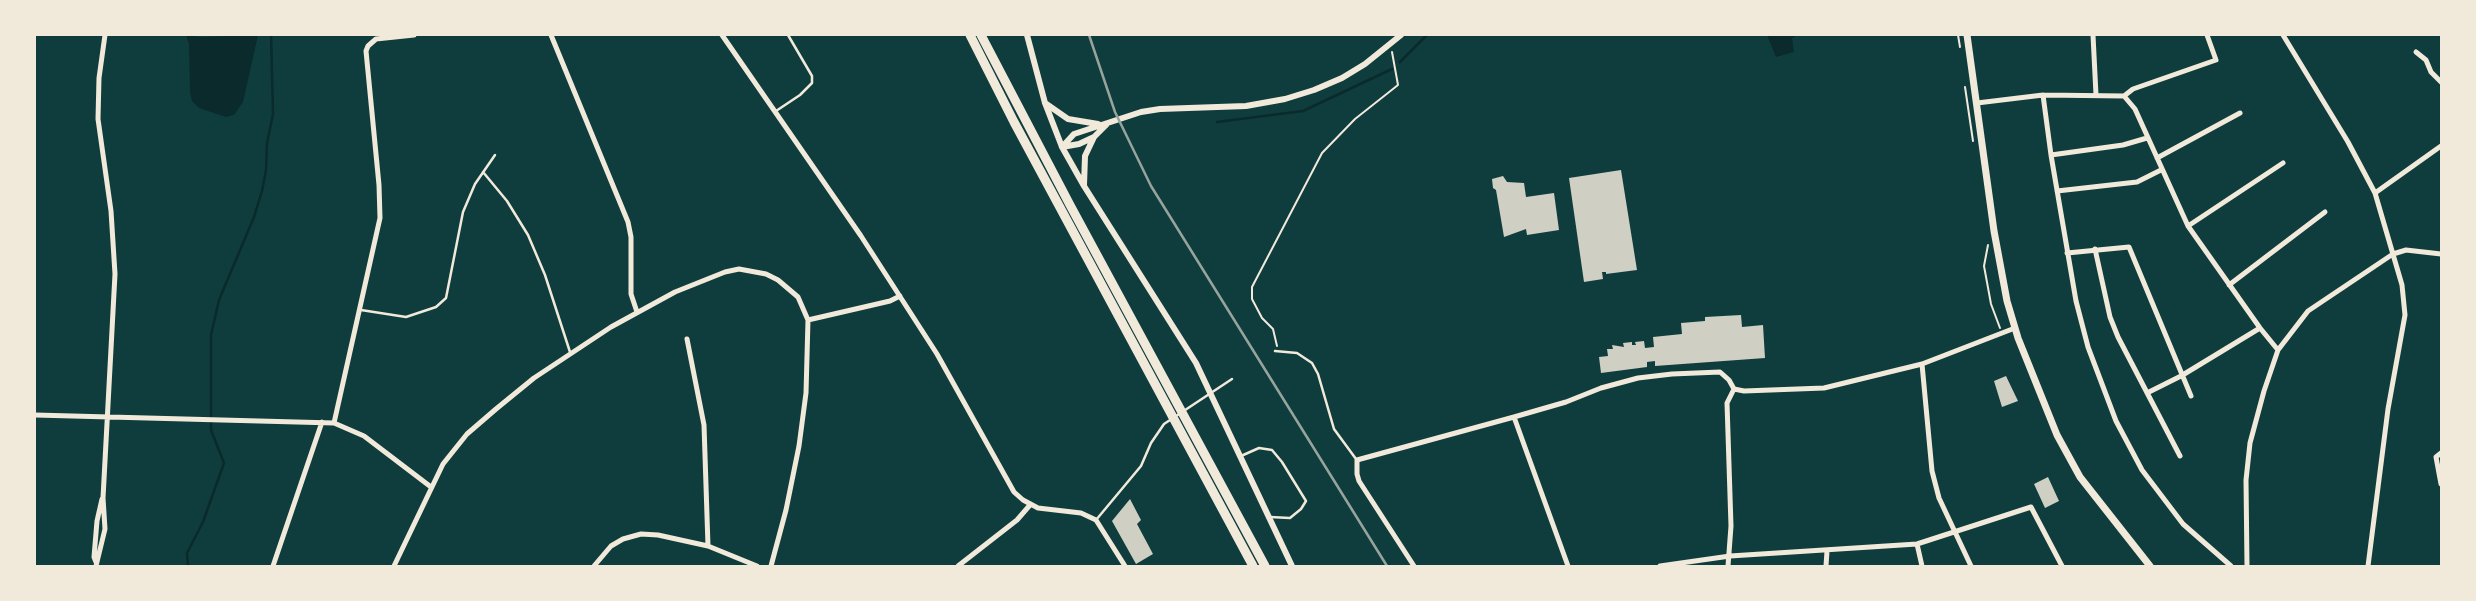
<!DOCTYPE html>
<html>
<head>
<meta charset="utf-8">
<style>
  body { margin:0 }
  #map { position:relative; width:2476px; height:601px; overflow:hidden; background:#0f3d3e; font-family:Commissioner,sans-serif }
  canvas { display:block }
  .frame { position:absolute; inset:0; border:36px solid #f1e9da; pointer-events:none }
</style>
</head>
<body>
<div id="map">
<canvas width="2476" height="601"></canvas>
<div class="frame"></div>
</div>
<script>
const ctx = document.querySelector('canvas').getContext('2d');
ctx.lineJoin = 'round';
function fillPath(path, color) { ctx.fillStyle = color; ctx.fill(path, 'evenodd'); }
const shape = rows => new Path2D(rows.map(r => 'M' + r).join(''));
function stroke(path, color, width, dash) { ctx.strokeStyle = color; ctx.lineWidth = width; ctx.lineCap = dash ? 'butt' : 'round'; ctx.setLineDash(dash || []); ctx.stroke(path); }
fillPath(shape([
  [186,35,201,37,258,35,243,102,234,115,226,117,199,108,192,101,190,92,189,44],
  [1767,35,1798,35,1792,38,1794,52,1776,57]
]), '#0a2a2b');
stroke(shape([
  [1400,62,1427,35],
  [1217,122,1303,111,1392,69],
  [188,566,187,553,203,522,224,463,211,430,211,335,219,300,254,217,262,191,266,170,267,143,273,114,271,35]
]), '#0a2a2b', 2.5);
fillPath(shape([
  [1621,170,1637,270,1606,274,1606,272,1602,272,1603,279,1584,282,1569,178],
  [1503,176,1507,182,1524,183,1526,197,1554,193,1559,230,1527,235,1526,229,1504,237,1496,190,1493,188,1492,179],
  [1741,315,1742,327,1763,325,1765,358,1655,366,1655,361,1647,362,1647,367,1601,373,1599,357,1608,356,1607,349,1613,349,1612,345,1624,347,1623,343,1632,342,1632,345,1636,345,1635,342,1644,341,1645,348,1654,347,1653,337,1682,334,1681,323,1705,321,1705,317],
  [2006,376,2018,401,2002,407,1994,381],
  [2048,477,2059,501,2045,508,2034,484],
  [1130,499,1141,520,1137,524,1153,554,1136,564,1112,521]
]), '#cfcfc3');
stroke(shape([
  [1958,35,1960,47],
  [1965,87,1973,141],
  [1988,245,1984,266,1991,304,2000,328],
  [1277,346,1273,329,1262,318,1252,299,1252,287,1322,153,1355,119,1398,85,1392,52]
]), '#f1e9da', 2);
stroke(shape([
  [776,111,800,95,812,83,812,76,788,35],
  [483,172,507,201,528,235,545,275,570,352],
  [361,310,406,317,436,307,446,298,463,212,475,184,495,155],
  [1275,351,1297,353,1312,363,1318,374,1334,429,1356,459],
  [1241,456,1259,448,1272,450,1282,462,1306,501,1301,509,1290,518,1270,517],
  [1096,520,1141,466,1151,443,1164,424,1232,379]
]), '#f1e9da', 2.5);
stroke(shape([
  [551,35,628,222,631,237,631,294,637,312],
  [722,35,861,236,937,354,1014,492,1023,500,1038,508,1081,513,1096,520,1125,566],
  [2093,35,2096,95],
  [2283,35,2348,142,2375,193,2402,285,2405,315,2388,409,2368,566],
  [2416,52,2426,60,2431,72,2441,82],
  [2043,95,2051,155,2076,301,2088,347,2116,421,2142,470,2183,524,2231,566],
  [2124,96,2135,109,2188,226,2260,328,2278,350],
  [1977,103,2043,95,2124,96,2133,89,2216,60,2207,35],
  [2051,155,2123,145,2147,138],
  [2157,158,2240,113],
  [2057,191,2137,182,2161,170],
  [2375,193,2441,146],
  [2188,226,2283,163],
  [2095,249,2110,317,2118,337,2180,456],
  [2067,253,2129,247,2191,396],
  [2229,285,2325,212],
  [808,320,890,301,900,296],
  [687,339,704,425,708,546],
  [1922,364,1932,471,1939,498,1971,566],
  [1734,389,1744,391,1824,388,1922,364,2015,328],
  [2147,393,2181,376,2260,328],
  [35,415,334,423,364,436,431,487],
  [1514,417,1568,566],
  [334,423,380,218,379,185,366,51,368,46,376,39,414,35],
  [2441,453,2436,457,2441,484],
  [1917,544,1922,566],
  [96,562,94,557,97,521,102,499],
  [96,566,105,529,103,498,115,274,111,211,98,119,99,78,105,35],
  [273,566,322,422],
  [394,566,443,464,467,434,496,409,534,378,611,327,675,292,725,272,739,269,766,274,778,280,798,297,808,320,806,393,799,446,786,510,771,566],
  [594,566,611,546,623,539,641,534,658,535,708,546,757,566],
  [958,566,1017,520,1030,505],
  [1414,566,1359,481,1357,474,1357,460,1514,417,1566,402,1601,388,1638,378,1672,374,1720,372,1729,380,1734,389],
  [1660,566,1730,556,1917,544,2031,507,2062,566],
  [1728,566,1731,526,1727,403,1734,389],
  [1826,566,1827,551],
  [2247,566,2246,480,2250,443,2264,391,2278,350,2308,311,2393,254,2406,250,2441,254]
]), '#f1e9da', 5);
stroke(shape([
  [1027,35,1045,103,1062,147,1084,186,1196,363,1292,566],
  [1045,103,1068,119,1098,124],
  [1062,147,1074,134,1141,112,1160,109,1246,106,1285,99,1314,90,1342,78,1365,64,1401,35],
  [1062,147,1079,144,1094,137],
  [1084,185,1085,156,1094,137,1106,125]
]), '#f1e9da', 6);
stroke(shape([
  [1967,35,1994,231,2007,301,2018,338,2057,435,2080,477,2150,566]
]), '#f1e9da', 7);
stroke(shape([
  [970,35,1014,122,1253,566],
  [981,35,1070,205,1265,566]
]), '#f1e9da', 9);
stroke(shape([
  [1089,35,1115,112,1151,186,1387,566]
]), '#97a49c', 2.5);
</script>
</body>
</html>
